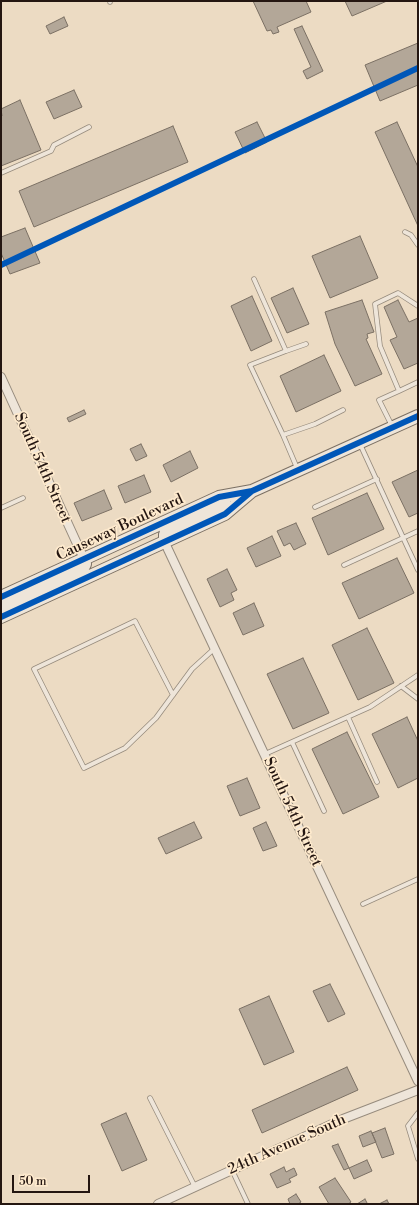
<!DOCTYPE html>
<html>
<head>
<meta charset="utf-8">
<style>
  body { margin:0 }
  #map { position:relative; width:419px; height:1205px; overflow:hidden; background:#ecdbc3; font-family:"Libre Bodoni",serif }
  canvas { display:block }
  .frame { position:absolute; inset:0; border:2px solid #241611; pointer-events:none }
  .scale { position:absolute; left:12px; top:1175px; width:78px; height:18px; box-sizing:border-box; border:2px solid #241611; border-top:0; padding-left:5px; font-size:12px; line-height:14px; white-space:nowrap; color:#241611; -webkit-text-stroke:3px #feeacd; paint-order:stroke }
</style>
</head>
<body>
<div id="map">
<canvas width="419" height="1205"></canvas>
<div class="frame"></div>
<div class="scale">50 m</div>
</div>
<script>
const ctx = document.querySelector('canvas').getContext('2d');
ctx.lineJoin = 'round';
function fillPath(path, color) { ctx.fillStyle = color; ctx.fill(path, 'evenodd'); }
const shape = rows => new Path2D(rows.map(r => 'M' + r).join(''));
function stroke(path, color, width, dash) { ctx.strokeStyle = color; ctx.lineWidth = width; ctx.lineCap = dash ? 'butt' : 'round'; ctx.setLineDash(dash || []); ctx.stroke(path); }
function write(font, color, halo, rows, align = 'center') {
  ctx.font = font + ' "Libre Bodoni",serif'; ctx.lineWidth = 3.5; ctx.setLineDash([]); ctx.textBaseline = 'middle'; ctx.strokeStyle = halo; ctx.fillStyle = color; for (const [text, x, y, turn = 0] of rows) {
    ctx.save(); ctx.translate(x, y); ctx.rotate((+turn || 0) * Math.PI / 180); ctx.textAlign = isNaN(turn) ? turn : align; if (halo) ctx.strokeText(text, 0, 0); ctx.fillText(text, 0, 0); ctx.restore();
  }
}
const building = shape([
  [253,1,306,1,311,12,277,27,279,32,273,34,271,30,267,31,253,1],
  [345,1,387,1,352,16,345,1],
  [64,17,68,26,50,34,46,26,64,17],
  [302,26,323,71,307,79,303,71,311,67,294,29,302,26],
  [418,43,418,85,380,101,365,65,418,43],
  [74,90,82,107,54,119,46,102,74,90],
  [20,100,41,150,1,166,1,117,2,116,1,109,20,100],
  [257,122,267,142,245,153,235,132,257,122],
  [397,122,418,167,418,226,375,132,397,122],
  [173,126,188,162,34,227,19,191,173,126],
  [25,228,40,263,10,274,1,253,1,237,25,228],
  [360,236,378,278,330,298,312,256,360,236],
  [293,288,309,324,287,333,271,298,293,288],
  [252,296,272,341,251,351,231,306,252,296],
  [362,300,374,332,367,334,368,338,366,339,382,374,355,386,335,344,325,312,362,300],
  [398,300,409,322,418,318,418,363,404,369,390,340,397,337,384,307,398,300],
  [324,355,341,391,296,412,280,376,324,355],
  [84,410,86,414,69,422,67,418,84,410],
  [141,444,147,456,136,461,130,449,141,444],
  [190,451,198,468,171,482,163,465,190,451],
  [418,470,418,513,409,517,392,482,418,470],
  [144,475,151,492,125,503,118,486,144,475],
  [104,490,112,509,82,521,74,503,104,490],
  [367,493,384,529,328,555,312,518,367,493],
  [296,523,306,544,294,550,290,543,284,546,277,531,296,523],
  [272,536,281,556,256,567,247,548,272,536],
  [397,558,414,593,359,619,342,583,397,558],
  [227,569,237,590,231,593,234,600,220,607,207,579,227,569],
  [254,603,264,626,243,635,233,613,254,603],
  [367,628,394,683,358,700,332,645,367,628],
  [303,658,329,713,293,729,267,674,303,658],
  [407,717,418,741,418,778,398,788,372,734,407,717],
  [347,732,379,797,343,814,312,749,347,732],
  [247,778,260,808,240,816,227,786,247,778],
  [194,822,202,838,166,854,158,838,194,822],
  [266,822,277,846,263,851,253,828,266,822],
  [330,984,345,1014,328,1022,313,991,330,984],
  [269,996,294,1052,264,1065,239,1009,269,996],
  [347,1067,358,1090,262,1133,252,1110,347,1067],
  [126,1113,147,1160,122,1171,101,1124,126,1113],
  [385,1128,394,1154,382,1158,372,1133,385,1128],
  [371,1131,376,1142,363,1147,359,1136,371,1131],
  [338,1144,349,1168,344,1170,332,1146,338,1144],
  [367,1160,372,1171,354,1179,349,1168,367,1160],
  [284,1167,286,1172,294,1168,297,1175,289,1179,291,1182,277,1188,270,1174,284,1167],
  [335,1178,351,1202,348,1204,329,1204,319,1187,335,1178],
  [296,1194,301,1202,298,1204,290,1204,288,1199,296,1194],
  [365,1199,367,1203,366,1204,357,1204,365,1199],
  [387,1200,389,1204,379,1204,387,1200]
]);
fillPath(building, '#b3a798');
stroke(building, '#7b7064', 1);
const lane = shape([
  [110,1,110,2],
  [1,173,51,151,54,145,89,127],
  [405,232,411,235,418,245],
  [254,279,286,351,250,365,283,435],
  [286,351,306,344],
  [399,391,418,382],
  [392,426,379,400,399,391,380,346,375,304,398,293,418,306],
  [360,444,418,570],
  [297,468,283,435,315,424,343,410],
  [315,507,377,479],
  [1,508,23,498],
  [344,565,418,531],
  [401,686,418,699],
  [173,695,135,621,34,669,84,768,125,748,156,718,192,669,214,649],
  [348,717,377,782],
  [292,742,324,811],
  [265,754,370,707,418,675],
  [363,904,418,879],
  [150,1098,195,1187],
  [418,1113,408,1126,418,1159],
  [232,1170,248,1204]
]);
const street = shape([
  [1,377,84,559],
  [165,543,418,1081],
  [158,1204,343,1119,418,1090]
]);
const secondary = shape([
  [165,543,165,534,169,531,210,512,225,499],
  [1,597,219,497,252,491,418,416],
  [1,608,83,568,85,564,84,559],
  [1,617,225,514,251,492]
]);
stroke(lane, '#968b7d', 5.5);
stroke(street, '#968b7d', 10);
stroke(secondary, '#7b7064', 14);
stroke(lane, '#eee5d9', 4);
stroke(street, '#eee5d9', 8);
stroke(secondary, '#eee5d9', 12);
stroke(shape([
  [1,265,418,68],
  [1,597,219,497,252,491,418,416],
  [1,617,225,514,252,491]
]), '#0057b8', 6);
write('15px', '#241611', '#feeacd', [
  ["South 54th Street",42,468,66],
  ["Causeway Boulevard",120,528,-25],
  ["South 54th Street",292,812,65],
  ["24th Avenue South",287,1145,-24]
]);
</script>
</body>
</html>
